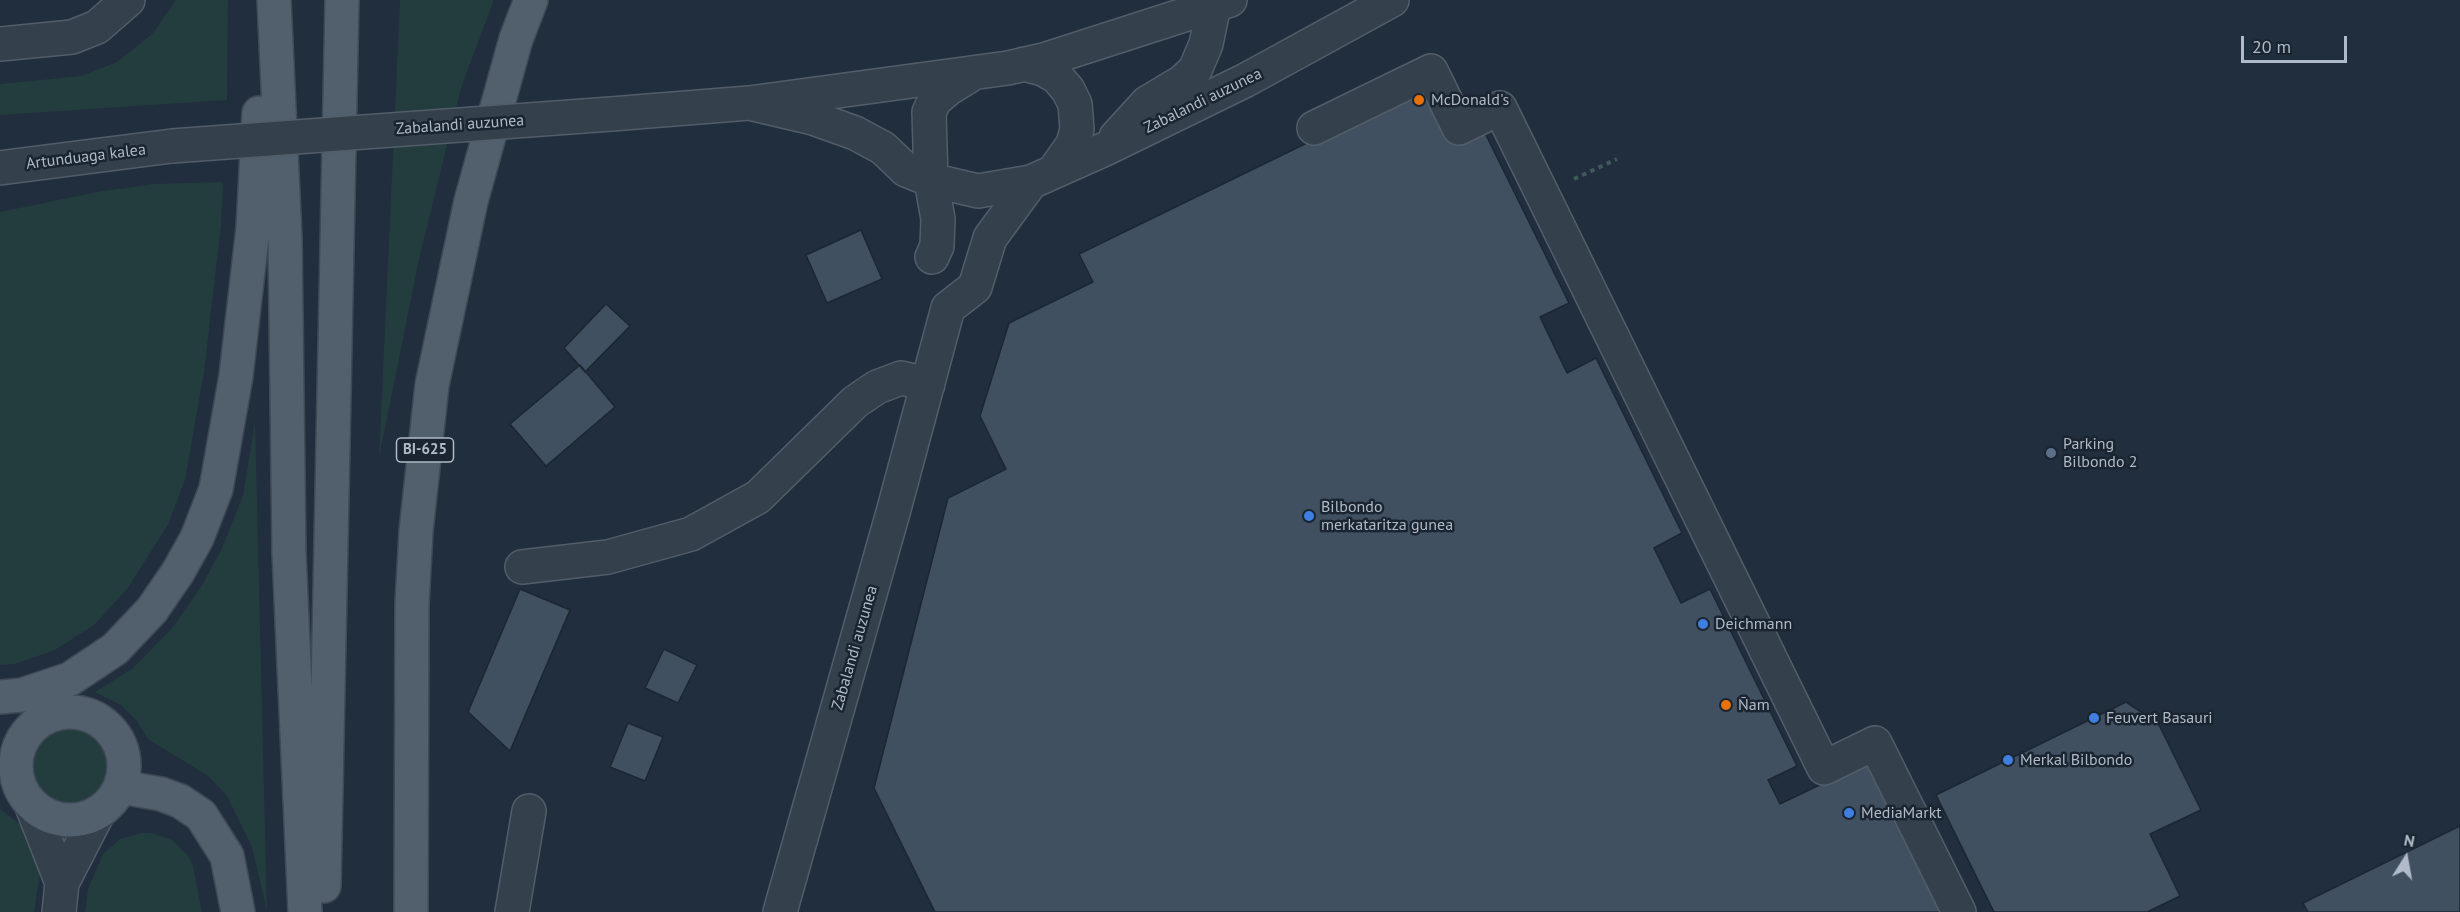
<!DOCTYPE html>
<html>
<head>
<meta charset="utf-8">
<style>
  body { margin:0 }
  #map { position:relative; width:2460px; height:912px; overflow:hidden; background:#212e3d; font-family:"PT Sans",sans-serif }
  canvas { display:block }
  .north { position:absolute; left:2376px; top:828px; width:60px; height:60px; -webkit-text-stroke:4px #1a2531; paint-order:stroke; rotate:11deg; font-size:16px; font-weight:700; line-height:24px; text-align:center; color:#b0bac8 }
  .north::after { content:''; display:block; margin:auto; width:21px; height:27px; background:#b0bac8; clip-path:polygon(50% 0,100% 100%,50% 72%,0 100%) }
  .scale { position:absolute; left:2241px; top:36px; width:106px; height:27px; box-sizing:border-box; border:3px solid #b0bac8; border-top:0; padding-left:8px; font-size:18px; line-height:21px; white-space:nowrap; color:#b0bac8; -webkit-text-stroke:4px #1a2531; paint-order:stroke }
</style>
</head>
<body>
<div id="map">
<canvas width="2460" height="912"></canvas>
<div class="north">N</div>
<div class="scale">20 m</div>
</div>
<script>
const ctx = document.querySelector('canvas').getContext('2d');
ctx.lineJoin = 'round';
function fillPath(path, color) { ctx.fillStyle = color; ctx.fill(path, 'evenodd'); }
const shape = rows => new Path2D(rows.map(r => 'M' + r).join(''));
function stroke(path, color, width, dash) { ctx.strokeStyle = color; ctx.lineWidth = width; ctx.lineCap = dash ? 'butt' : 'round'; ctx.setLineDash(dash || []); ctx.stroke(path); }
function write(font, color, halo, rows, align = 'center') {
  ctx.font = font + ' "PT Sans",sans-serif'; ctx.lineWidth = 5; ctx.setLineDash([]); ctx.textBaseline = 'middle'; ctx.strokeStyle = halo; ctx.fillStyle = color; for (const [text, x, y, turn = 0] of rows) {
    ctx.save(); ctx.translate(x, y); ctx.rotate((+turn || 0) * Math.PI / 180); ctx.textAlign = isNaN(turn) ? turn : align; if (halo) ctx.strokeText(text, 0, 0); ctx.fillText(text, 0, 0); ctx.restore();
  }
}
fillPath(shape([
  [176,0,228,0,227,100,0,115,0,84,81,76,117,62,153,33],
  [400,0,494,0,462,85,419,259,379,458],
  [223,182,221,225,204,372,185,480,168,525,127,589,94,625,55,650,15,664,0,665,0,212,97,192,154,184],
  [255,421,267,912,252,847,227,796,208,776,148,739,136,720,121,705,95,692,132,669,173,627,201,587,221,550,243,496],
  '32 766a38 38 0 1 1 76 0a38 38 0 1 1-76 0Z',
  [0,809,31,832,43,855,34,912,0,912],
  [141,833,152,833,172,840,188,856,193,866,202,912,85,912,88,889,103,854,120,839]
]), '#233c3e');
const building = shape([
  [1426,85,1483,129,1569,303,1540,317,1567,373,1596,358,1682,533,1654,548,1681,603,1710,589,1797,766,1768,780,1780,804,1869,761,1943,912,935,912,874,788,948,498,1006,469,980,416,1009,323,1093,282,1079,254,1426,85],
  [861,230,882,279,827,303,806,255,861,230],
  [606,304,630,326,585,372,564,348,606,304],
  [580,365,615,407,546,466,510,424,580,365],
  [520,589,570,610,510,751,468,712,520,589],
  [664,649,697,665,678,703,645,688,664,649],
  [2126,702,2158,723,2201,810,2150,834,2180,896,2147,912,1994,912,1936,795,2126,702],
  [628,723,663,737,645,781,610,767,628,723],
  [2460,826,2460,912,2308,912,2303,903,2460,826]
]);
fillPath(building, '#415061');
stroke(building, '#1c2733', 1.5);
const minor = shape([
  [0,44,72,37,97,27,128,0],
  [1024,64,1043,69,1057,77,1068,90,1075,104,1077,129,1073,144,1054,171],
  [749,103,813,118,855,133,883,148,906,170,931,180,978,191,1031,182,1105,149,1246,80,1392,0],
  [611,114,749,103,1008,68,1047,59,1230,0],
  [1314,128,1431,71,1459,128,1500,108,1824,768,1875,743,1959,912],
  [1116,137,1147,103,1182,82,1195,70,1206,44,1214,5],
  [0,168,172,146],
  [932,257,937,246,938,219,931,180,929,112,935,100,948,89,969,76],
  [522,567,608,557,691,534,758,497,855,402,877,387,901,378,928,384],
  [31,804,62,883],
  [59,912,62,883,98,813],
  [512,912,529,811],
  [780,912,894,509,948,308,975,287,990,238,1031,182]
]);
const major = shape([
  [274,0,285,237,289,553,305,912],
  [0,697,22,695,70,679,115,649,152,610,178,572,197,538,216,489,236,376,253,228,259,113],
  '16 766a54 54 0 1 1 108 0a54 54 0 1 1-108 0Z',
  [121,787,161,794,180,801,201,815,227,856,238,912],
  [324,886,342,0],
  [411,912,412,604,416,531,432,385,471,201,516,39,531,0]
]);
stroke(minor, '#535d6a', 36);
stroke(major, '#3e4955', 36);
stroke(shape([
  [1574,179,1617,159]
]), '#40595b', 4, [4.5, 4.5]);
stroke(minor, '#35404d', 33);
stroke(major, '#525f6d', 33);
const minorBridge = shape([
  [172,146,611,114]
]);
stroke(minorBridge, '#535d6a', 36, []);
stroke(minorBridge, '#35404d', 33);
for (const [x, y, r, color] of [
  [1419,100,6,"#e8710a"],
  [2051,453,6,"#5c6f8a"],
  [1309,516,6,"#3f7fe0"],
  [1703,624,6,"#3f7fe0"],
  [1726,705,6,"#e8710a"],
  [2094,718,6,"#3f7fe0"],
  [2008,760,6,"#3f7fe0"],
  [1849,813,6,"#3f7fe0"]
]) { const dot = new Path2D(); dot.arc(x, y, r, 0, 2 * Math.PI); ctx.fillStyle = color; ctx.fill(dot); stroke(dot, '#1a2531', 2); }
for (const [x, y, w] of [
  [425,450,57]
]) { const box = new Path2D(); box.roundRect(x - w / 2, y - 12, w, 24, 4.5); ctx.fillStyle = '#1a2531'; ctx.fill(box); stroke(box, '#b0bac8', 1.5); }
write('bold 15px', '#b0bac8', null, [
  ["BI-625",425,450]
]);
write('16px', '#b0bac8', '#1a2531', [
  ["McDonald's",1431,100],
  ["Parking",2063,444],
  ["Bilbondo 2",2063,462],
  ["Bilbondo",1321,507],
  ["merkataritza gunea",1321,525],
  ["Deichmann",1715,624],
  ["Ñam",1738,705],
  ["Feuvert Basauri",2106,718],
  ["Merkal Bilbondo",2020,760],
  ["MediaMarkt",1861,813]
], 'left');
write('16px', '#b0bac8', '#1a2531', [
  ["Zabalandi auzunea",1203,101,-26],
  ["Zabalandi auzunea",460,125,-4],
  ["Artunduaga kalea",86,157,-7],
  ["Zabalandi auzunea",855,648,-74]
]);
</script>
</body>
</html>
